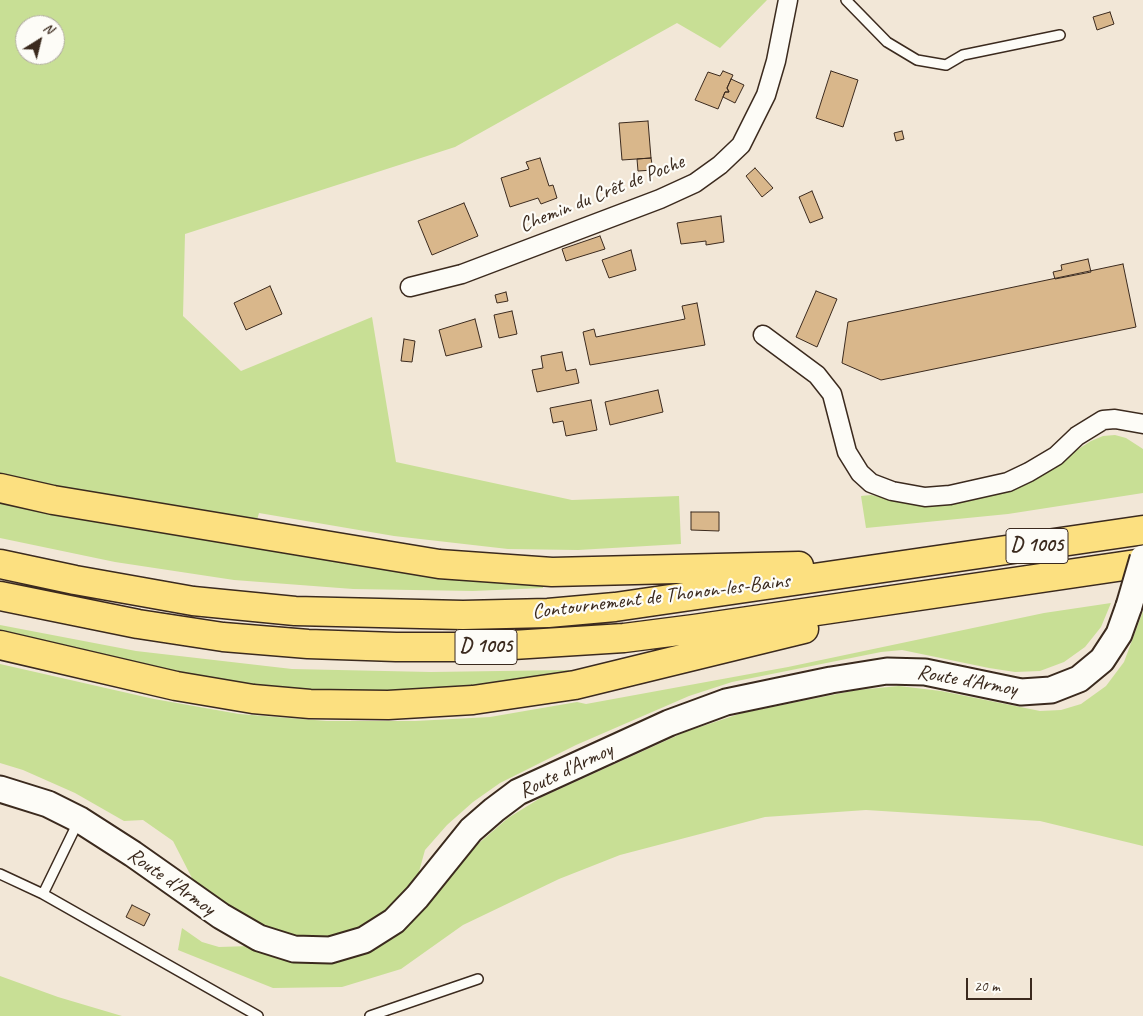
<!DOCTYPE html>
<html>
<head>
<meta charset="utf-8">
<style>
  body { margin:0 }
  #map { position:relative; width:1143px; height:1016px; overflow:hidden; background:#f2e7d7; font-family:Caveat,sans-serif }
  canvas { display:block }
  .north { position:absolute; left:15px; top:15px; width:50px; height:50px; box-sizing:border-box; background:#fdfcf7; border:1px solid #afa8a0; border-radius:50%; rotate:36deg; font-size:14px; font-weight:700; line-height:20px; text-align:center; color:#3b2a1e }
  .north::after { content:''; display:block; margin:auto; width:18px; height:22px; background:#3b2a1e; clip-path:polygon(50% 0,100% 100%,50% 72%,0 100%) }
  .scale { position:absolute; left:966px; top:978px; width:66px; height:22px; box-sizing:border-box; border:2px solid #3b2a1e; border-top:0; padding-left:6px; font-size:15px; line-height:18px; white-space:nowrap; color:#3b2a1e; -webkit-text-stroke:4px #fdfcf7; paint-order:stroke }
</style>
</head>
<body>
<div id="map">
<canvas width="1143" height="1016"></canvas>
<div class="north">N</div>
<div class="scale">20 m</div>
</div>
<script>
const ctx = document.querySelector('canvas').getContext('2d');
ctx.lineJoin = 'round';
function fillPath(path, color) { ctx.fillStyle = color; ctx.fill(path, 'evenodd'); }
const shape = rows => new Path2D(rows.map(r => 'M' + r).join(''));
function stroke(path, color, width, dash) { ctx.strokeStyle = color; ctx.lineWidth = width; ctx.lineCap = dash ? 'butt' : 'round'; ctx.setLineDash(dash || []); ctx.stroke(path); }
function write(font, color, halo, rows, align = 'center') {
  ctx.font = font + ' Caveat,sans-serif'; ctx.lineWidth = 4.5; ctx.setLineDash([]); ctx.textBaseline = 'middle'; ctx.strokeStyle = halo; ctx.fillStyle = color; for (const [text, x, y, turn = 0] of rows) {
    ctx.save(); ctx.translate(x, y); ctx.rotate((+turn || 0) * Math.PI / 180); ctx.textAlign = isNaN(turn) ? turn : align; if (halo) ctx.strokeText(text, 0, 0); ctx.fillText(text, 0, 0); ctx.restore();
  }
}
fillPath(shape([
  [0,0,767,0,720,48,677,23,455,147,185,234,183,316,241,371,372,317,396,462,572,500,679,496,681,544,578,550,508,549,394,536,259,513,257,520,50,485,0,474],
  [25,25,55,25,55,55,25,55],
  [1115,435,1126,438,1143,449,1143,493,1008,514,866,528,861,496,871,495,900,501,929,504,1066,457,1091,441,1103,436],
  [0,499,543,581,543,588,473,591,353,589,234,580,115,562,0,538],
  [1111,603,1101,627,1085,647,1064,662,1040,671,1015,672,989,668,902,650,881,652,732,682,689,696,576,745,500,783,473,802,447,825,425,850,417,879,401,900,380,917,356,929,330,936,303,937,277,931,253,920,194,882,173,841,143,820,124,821,75,793,23,770,0,763,0,664,154,699,239,714,327,721,415,721,490,717,577,702,586,704,788,667,1044,613],
  [1143,611,1143,846,1040,821,866,810,765,817,620,855,559,879,463,925,401,969,342,987,273,988,178,950,182,928,202,942,219,947,250,946,278,958,308,963,338,961,367,952,394,938,416,917,478,844,508,818,542,797,685,732,742,713,857,690,899,686,941,691,1040,711,1061,710,1081,704,1106,686,1124,662],
  [0,625,136,651,292,669,431,672,569,670,572,673,497,688,350,696,203,682,0,637],
  [0,976,58,997,122,1016,0,1016]
]), '#c8df95');
const building = shape([
  [1110,12,1114,24,1097,30,1093,17,1110,12],
  [723,71,733,75,727,88,729,92,725,92,718,109,695,100,708,72,720,76,723,71],
  [831,71,858,80,843,127,816,118,831,71],
  [731,79,744,85,735,103,723,97,725,92,729,92,727,88,731,79],
  [648,121,651,158,622,160,619,123,648,121],
  [902,131,904,139,896,141,894,133,902,131],
  [540,158,549,186,553,185,557,198,541,204,538,198,510,207,501,178,529,169,526,162,540,158],
  [651,158,653,170,638,171,637,159,651,158],
  [755,168,773,188,762,197,746,176,755,168],
  [812,191,823,218,810,223,799,197,812,191],
  [464,203,478,236,432,255,418,221,464,203],
  [721,216,724,242,706,245,706,241,681,244,677,223,721,216],
  [600,236,605,249,566,261,562,249,600,236],
  [631,250,636,270,609,278,602,260,631,250],
  [1088,259,1091,272,1055,279,1053,272,1062,270,1061,265,1088,259],
  [1123,264,1136,327,881,380,842,363,848,322,1123,264],
  [270,286,282,314,246,330,234,303,270,286],
  [816,291,837,299,817,347,796,337,816,291],
  [506,292,508,301,497,303,495,295,506,292],
  [697,303,705,345,590,365,583,332,594,329,596,337,685,319,682,306,697,303],
  [512,311,517,334,499,338,494,315,512,311],
  [475,319,482,347,446,356,439,330,475,319],
  [404,339,415,341,412,362,401,361,404,339],
  [562,352,566,371,576,369,579,383,537,392,532,370,543,368,541,356,562,352],
  [658,390,663,412,610,425,605,402,658,390],
  [591,400,597,430,566,436,563,421,553,423,550,408,591,400],
  [691,512,719,512,719,531,691,530,691,512],
  [132,905,150,914,144,926,126,917,132,905]
]);
fillPath(building, '#d9b78b');
stroke(building, '#3b2a1e', 1);
const service = shape([
  [846,0,887,42,917,60,946,65,963,55,1060,35],
  [0,874,43,894,79,820],
  [43,894,258,1016],
  [370,1016,478,979]
]);
const minor = shape([
  [410,287,462,274,660,199,695,183,720,165,741,145,766,95,776,61,788,0],
  [763,335,817,375,832,394,847,452,860,473,871,483,892,491,925,497,950,495,1008,482,1029,472,1056,456,1077,436,1103,420,1115,419,1143,424]
]);
const secondary = shape([
  [0,789,48,804,80,820,133,854,221,916,259,938,294,949,330,950,364,940,394,921,417,897,471,830,494,810,518,792,669,723,726,702,831,680,887,671,925,672,1021,692,1051,690,1079,679,1102,660,1119,634,1129,606]
]);
const trunk = shape([
  [0,488,53,500,439,564,552,572,799,566],
  [0,564,75,580,193,601,295,611,463,615,548,613,615,607,1143,530],
  [0,596,138,624,223,637,308,644,396,647,481,647,624,638,694,629,1143,563],
  [0,645,176,686,253,699,310,704,388,705,473,700,575,685,804,629]
]);
stroke(service, '#3b2a1e', 12);
stroke(minor, '#3b2a1e', 21);
stroke(secondary, '#3b2a1e', 29);
stroke(trunk, '#3b2a1e', 31);
stroke(service, '#fdfcf7', 9);
stroke(minor, '#fdfcf7', 18);
stroke(secondary, '#fdfcf7', 25);
stroke(trunk, '#fce080', 28);
const secondaryBridge = shape([
  [1129,606,1143,558]
]);
stroke(secondaryBridge, '#3b2a1e', 29, []);
stroke(secondaryBridge, '#fdfcf7', 25);
for (const [x, y, w] of [
  [1037,546,62],
  [486,647,62]
]) { const box = new Path2D(); box.roundRect(x - w / 2, y - 17.5, w, 35, 4); ctx.fillStyle = '#fdfcf7'; ctx.fill(box); stroke(box, '#3b2a1e', 1); }
write('bold 20px', '#3b2a1e', null, [
  ["D 1005",1037,546],
  ["D 1005",486,647]
]);
write('21px', '#3b2a1e', '#fdfcf7', [
  ["Chemin du Crêt de Poche",602,194,-22],
  ["Contournement de Thonon-les-Bains",661,597,-7],
  ["Route d'Armoy",967,681,10],
  ["Route d'Armoy",566,771,-26],
  ["Route d'Armoy",171,882,35]
]);
</script>
</body>
</html>
